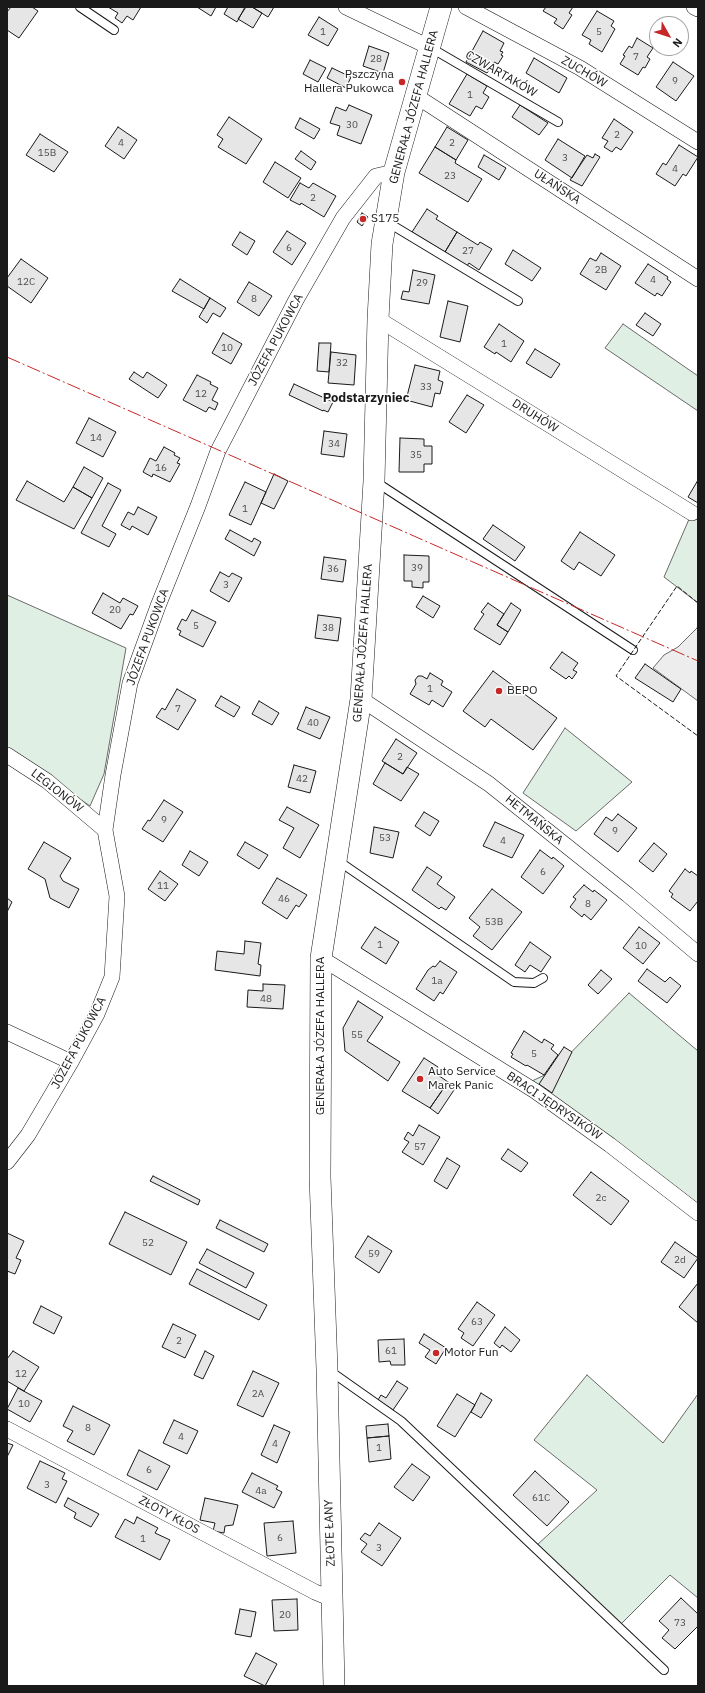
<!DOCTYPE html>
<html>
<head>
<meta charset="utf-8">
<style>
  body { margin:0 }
  #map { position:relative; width:705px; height:1693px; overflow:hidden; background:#fff; font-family:"IBM Plex Sans",sans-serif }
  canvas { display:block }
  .frame { position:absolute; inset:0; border:8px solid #1a1a1a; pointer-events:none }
  .north { position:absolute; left:649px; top:16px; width:40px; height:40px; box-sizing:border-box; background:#fff; border:1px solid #a3a3a3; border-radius:50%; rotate:129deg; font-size:11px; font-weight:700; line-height:16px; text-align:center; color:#1a1a1a }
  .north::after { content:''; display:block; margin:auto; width:14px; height:18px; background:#c62828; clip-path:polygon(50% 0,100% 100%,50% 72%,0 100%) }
</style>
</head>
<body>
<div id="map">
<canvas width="705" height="1693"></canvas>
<div class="frame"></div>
<div class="north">N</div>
</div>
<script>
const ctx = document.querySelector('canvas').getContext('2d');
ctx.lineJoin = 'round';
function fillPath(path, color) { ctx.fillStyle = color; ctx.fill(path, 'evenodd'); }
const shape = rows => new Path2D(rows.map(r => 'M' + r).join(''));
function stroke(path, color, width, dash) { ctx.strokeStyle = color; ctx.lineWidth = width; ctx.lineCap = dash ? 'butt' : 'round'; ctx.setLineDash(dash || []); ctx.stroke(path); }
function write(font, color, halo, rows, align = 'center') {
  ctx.font = font + ' "IBM Plex Sans",sans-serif'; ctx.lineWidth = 3; ctx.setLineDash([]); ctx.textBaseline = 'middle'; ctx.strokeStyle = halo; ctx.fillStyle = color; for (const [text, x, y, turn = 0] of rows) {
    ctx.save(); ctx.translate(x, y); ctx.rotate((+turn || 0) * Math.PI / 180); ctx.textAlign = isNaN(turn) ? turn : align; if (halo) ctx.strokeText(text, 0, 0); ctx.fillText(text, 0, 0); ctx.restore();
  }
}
const green = shape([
  [623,324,698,376,698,411,605,348,623,324],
  [693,510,698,513,698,603,664,577,693,510],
  [7,595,126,648,104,774,90,806,7,750,7,595],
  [565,728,632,782,576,831,523,793,565,728],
  [629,993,698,1051,698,1204,532,1081,553,1071,629,993],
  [587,1375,663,1443,698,1394,698,1598,670,1575,621,1624,537,1545,597,1490,534,1440,587,1375]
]);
fillPath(green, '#e0efe3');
stroke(green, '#6a6a6a', 1);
const parking = shape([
  [697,628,698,629,698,701,653,668,664,655,678,647,697,628]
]);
fillPath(parking, '#ededed');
stroke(parking, '#6a6a6a', 1);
const building = shape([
  [11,7,32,7,38,11,19,38,7,30,7,12,11,7],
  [108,7,141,7,133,20,127,16,122,23,115,18,118,13,108,7],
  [197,7,216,7,211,16,197,7],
  [228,7,245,7,237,22,224,14,228,7],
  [246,7,252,7,262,13,253,28,238,19,246,7],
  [252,7,274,7,268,17,252,7],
  [546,7,573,7,569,13,572,15,563,29,554,23,557,19,543,11,546,7],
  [597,11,614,21,611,26,615,29,602,52,589,44,591,40,582,35,597,11],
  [319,17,338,29,328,46,308,35,319,17],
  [483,31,504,43,500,51,503,52,501,55,503,56,498,64,494,62,487,73,466,62,483,31],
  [637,38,653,48,647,57,650,59,645,68,643,67,638,75,620,64,625,56,623,55,629,46,632,48,637,38],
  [369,46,389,53,383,73,363,66,369,46],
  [534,58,567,78,559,93,526,73,534,58],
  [310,60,326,68,318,82,303,74,310,60],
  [673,62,694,76,676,101,656,87,673,62],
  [332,68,351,77,346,88,327,78,332,68],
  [467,74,487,86,483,93,489,97,482,109,476,106,470,116,449,104,467,74],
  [349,105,372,115,361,144,337,135,340,126,330,123,336,107,346,111,349,105],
  [520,105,548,123,539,135,512,117,520,105],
  [229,117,262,139,246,164,218,147,223,139,217,135,229,117],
  [300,118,320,129,314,139,295,128,300,118],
  [614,119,633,132,621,150,616,147,612,152,604,147,608,141,602,138,614,119],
  [118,127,137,140,124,159,105,146,118,127],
  [447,127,468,140,456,160,435,147,447,127],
  [40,134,68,152,54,172,26,155,40,134],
  [558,139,585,156,572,178,545,160,558,139],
  [679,145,698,157,686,176,683,174,675,186,656,174,663,163,666,165,679,145],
  [435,147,456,160,455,163,482,179,468,202,419,173,435,147],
  [301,151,316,162,311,170,295,159,301,151],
  [595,154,600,157,582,186,570,180,587,155,593,158,595,154],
  [484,155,506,168,499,180,478,167,484,155],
  [275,162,301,178,288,198,263,182,275,162],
  [300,183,309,188,313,183,336,196,324,217,301,203,300,205,290,200,300,183],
  [427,209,438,216,436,219,457,232,445,252,412,232,427,209],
  [362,213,368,217,362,226,357,222,362,213],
  [287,231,306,243,292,265,273,252,287,231],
  [240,232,255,241,247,255,232,245,240,232],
  [457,232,478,245,480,242,492,249,479,270,469,263,467,266,445,252,457,232],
  [513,250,541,268,532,281,505,264,513,250],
  [601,253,621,266,606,290,580,274,590,258,596,261,601,253],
  [21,259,48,278,31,303,7,286,7,278,21,259],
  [648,264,668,277,667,279,671,282,662,296,657,293,655,296,635,283,648,264],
  [413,270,435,275,429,304,401,299,403,291,409,292,413,270],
  [180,279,210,298,204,309,172,291,180,279],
  [249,282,272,296,259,316,237,302,249,282],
  [210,298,226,308,220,317,213,313,207,323,199,317,210,298],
  [448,301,468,306,460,342,440,337,448,301],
  [645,313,661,324,653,336,636,325,645,313],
  [499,324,524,341,511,362,496,352,495,354,484,347,499,324],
  [223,333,242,344,231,364,212,353,223,333],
  [319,343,331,343,329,372,317,371,319,343],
  [535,349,560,364,551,378,526,363,535,349],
  [331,352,356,355,354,385,328,383,331,352],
  [415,365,440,371,438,380,443,382,440,394,435,393,432,407,406,400,415,365],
  [134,372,143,378,147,372,167,385,158,398,129,379,134,372],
  [197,375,211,382,210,384,218,388,212,400,218,403,215,410,209,407,206,412,183,400,197,375],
  [294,384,333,402,328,412,323,410,323,411,289,395,294,384],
  [467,395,484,405,466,433,449,422,467,395],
  [89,418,116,432,103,457,76,443,89,418],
  [324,431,347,434,344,457,321,454,324,431],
  [400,438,424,439,424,446,432,446,432,464,424,464,424,472,399,472,400,438],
  [164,447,175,453,174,455,180,458,177,463,180,464,170,482,153,474,152,477,143,472,150,458,156,461,164,447],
  [84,467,103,478,92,498,73,487,84,467],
  [274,474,288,481,274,509,261,503,274,474],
  [698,480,698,503,688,497,698,480],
  [27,481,64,502,73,487,92,498,74,529,16,500,27,481],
  [245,482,266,492,251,525,229,515,245,482],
  [108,483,121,490,102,526,116,534,109,547,81,533,108,483],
  [138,507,157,517,148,535,132,526,130,530,121,525,128,512,134,515,138,507],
  [493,525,525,547,515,561,483,539,493,525],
  [230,530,252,542,254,538,261,542,254,556,225,539,230,530],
  [580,532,615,555,601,576,579,562,574,570,561,561,580,532],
  [404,555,429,556,429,582,423,582,423,588,412,587,412,581,404,581,404,555],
  [324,557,346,560,343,582,321,579,324,557],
  [220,572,229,577,232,573,242,578,229,602,210,591,220,572],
  [103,593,120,603,123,598,138,606,133,615,130,614,121,629,92,613,103,593],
  [423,596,440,606,433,618,416,607,423,596],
  [488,603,504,614,497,625,508,632,500,645,474,629,484,614,481,612,488,603],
  [511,603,521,610,508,632,497,625,511,603],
  [192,610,216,622,203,647,179,635,181,631,177,629,182,619,186,621,192,610],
  [318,615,341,618,338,641,315,638,318,615],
  [562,652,578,663,573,670,577,672,572,679,569,676,566,679,550,668,562,652],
  [645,664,681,689,673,702,635,678,645,664],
  [493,671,557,718,533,750,491,719,485,727,463,711,493,671],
  [430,673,443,681,441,685,452,692,443,707,432,700,429,705,410,694,416,684,415,680,418,676,422,676,427,679,430,673],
  [177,689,196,700,178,730,156,717,162,708,165,710,177,689],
  [221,696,240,707,234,717,215,706,221,696],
  [259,701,279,713,272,725,252,714,259,701],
  [306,707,330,717,320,739,297,729,306,707],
  [396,739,417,753,403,774,382,761,396,739],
  [385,763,403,774,407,767,419,774,401,801,373,784,385,763],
  [294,765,316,771,310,793,288,787,294,765],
  [164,800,183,812,163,842,142,829,148,820,150,821,164,800],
  [287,807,319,825,300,858,283,848,294,828,279,820,287,807],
  [424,812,439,821,430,836,415,826,424,812],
  [618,814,637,828,618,852,594,834,606,817,612,821,618,814],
  [495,822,524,835,512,858,483,846,495,822],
  [374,827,399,832,393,858,370,853,374,827],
  [44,842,71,858,60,876,63,881,79,889,69,908,50,898,45,879,28,869,44,842],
  [245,842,268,855,259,869,237,855,245,842],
  [654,843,667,854,653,872,639,861,654,843],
  [540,850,552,859,553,857,564,866,543,894,521,877,540,850],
  [190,851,208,862,199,876,182,865,190,851],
  [427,867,442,877,437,884,455,897,446,910,441,907,439,909,412,890,427,867],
  [685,869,690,873,691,871,698,876,698,901,690,911,671,897,673,894,669,891,685,869],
  [160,871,178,884,165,901,148,889,160,871],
  [277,878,307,895,299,907,296,905,287,919,262,903,277,878],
  [584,885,593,892,594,890,607,900,591,920,584,914,582,917,570,907,576,899,573,897,584,885],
  [492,889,522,912,492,950,473,936,480,927,469,918,492,889],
  [7,898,12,902,7,912,7,898],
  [375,927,399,942,386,964,361,948,375,927],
  [639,927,660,943,643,964,623,948,639,927],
  [245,941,261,943,258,964,261,965,260,976,215,970,217,951,244,954,245,941],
  [530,942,551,957,541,972,530,965,525,972,515,965,530,942],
  [440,961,457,972,443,994,440,992,434,1001,416,989,428,970,433,966,435,967,440,961],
  [647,969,665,982,670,977,681,986,667,1003,638,981,647,969],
  [601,970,612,979,598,994,588,985,601,970],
  [263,984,285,985,283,1009,247,1007,248,990,263,991,263,984],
  [358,1001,383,1017,367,1041,400,1062,388,1081,345,1051,343,1028,358,1001],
  [524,1031,542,1043,544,1039,554,1045,551,1049,558,1055,544,1075,527,1065,526,1066,511,1057,513,1054,511,1053,524,1031],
  [564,1047,572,1052,552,1093,539,1084,564,1047],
  [424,1058,438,1067,435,1073,448,1082,430,1108,402,1091,424,1058],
  [448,1082,456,1087,438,1114,430,1108,448,1082],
  [419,1125,440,1137,423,1165,402,1152,409,1142,404,1139,408,1132,413,1136,419,1125],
  [508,1149,528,1163,521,1172,501,1159,508,1149],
  [447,1158,460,1166,447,1189,434,1181,447,1158],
  [591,1172,629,1201,611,1225,573,1195,591,1172],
  [153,1176,200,1200,198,1205,150,1181,153,1176],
  [125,1212,187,1242,171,1275,109,1244,125,1212],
  [220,1220,268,1244,264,1252,216,1228,220,1220],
  [7,1233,24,1241,16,1258,21,1260,15,1274,7,1271,7,1233],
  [368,1236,392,1251,379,1273,355,1257,368,1236],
  [675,1242,698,1258,684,1278,661,1262,675,1242],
  [207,1249,254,1273,246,1288,199,1263,207,1249],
  [197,1269,267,1305,259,1320,189,1284,197,1269],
  [698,1283,698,1323,679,1307,698,1283],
  [477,1302,495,1315,473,1346,461,1338,464,1333,458,1329,477,1302],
  [41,1306,62,1317,54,1334,33,1323,41,1306],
  [173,1324,196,1335,185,1358,162,1347,173,1324],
  [505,1327,520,1340,511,1352,502,1345,500,1348,494,1343,505,1327],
  [424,1334,446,1348,436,1364,425,1357,430,1350,419,1343,424,1334],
  [404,1339,405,1365,391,1365,390,1361,379,1362,378,1340,404,1339],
  [13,1351,39,1367,24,1391,7,1381,7,1359,13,1351],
  [205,1351,214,1356,203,1379,194,1375,205,1351],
  [253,1371,279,1383,263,1417,237,1405,253,1371],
  [397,1381,408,1388,393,1410,378,1400,381,1395,386,1398,397,1381],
  [18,1388,42,1401,30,1422,7,1409,18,1388],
  [481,1393,492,1400,481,1418,471,1412,481,1393],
  [457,1394,475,1405,455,1437,437,1426,457,1394],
  [73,1406,110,1425,94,1455,67,1441,73,1431,63,1426,73,1406],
  [174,1420,198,1431,187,1454,163,1443,174,1420],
  [388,1424,389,1436,367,1438,366,1426,388,1424],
  [274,1425,290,1432,277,1463,261,1455,274,1425],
  [389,1436,391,1459,369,1462,367,1438,389,1436],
  [7,1443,13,1445,7,1457,7,1443],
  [139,1450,170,1466,157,1490,127,1475,139,1450],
  [40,1461,65,1473,62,1479,67,1481,56,1503,27,1488,40,1461],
  [412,1464,430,1477,413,1501,394,1487,412,1464],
  [535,1471,569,1502,547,1526,513,1495,535,1471],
  [252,1473,278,1486,276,1489,282,1492,274,1508,242,1492,252,1473],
  [68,1498,99,1514,91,1527,74,1518,76,1513,64,1506,68,1498],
  [205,1498,238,1505,233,1525,225,1526,224,1533,213,1531,215,1523,200,1520,205,1498],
  [137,1517,158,1528,155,1533,170,1540,160,1560,115,1537,125,1519,134,1524,137,1517],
  [293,1521,296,1553,267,1556,264,1523,293,1521],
  [379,1523,401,1538,382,1566,361,1552,367,1544,360,1539,365,1533,370,1536,379,1523],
  [681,1598,698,1614,698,1626,675,1649,662,1638,669,1630,659,1621,681,1598],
  [297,1599,298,1630,274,1631,272,1600,297,1599],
  [240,1609,256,1612,251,1637,235,1634,240,1609],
  [256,1653,277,1664,265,1686,244,1676,256,1653]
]);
fillPath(building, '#e6e6e6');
stroke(building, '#1a1a1a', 1);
const lane = shape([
  [80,7,114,30],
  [431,48,558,122],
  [387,222,518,301],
  [376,482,633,650],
  [337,860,514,982,534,983,543,978],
  [330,1371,401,1421,664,1670]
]);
const street = shape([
  [346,7,431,48],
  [466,7,580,68,698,142],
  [694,7,698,9],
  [416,96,698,279],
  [378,319,692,513],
  [361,699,489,784,628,895,698,954],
  [7,755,47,781,105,830],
  [321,958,535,1091,610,1145,698,1213],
  [7,1032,71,1062],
  [7,1162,28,1135,71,1062,97,1014,112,977,117,896,105,830,113,775,130,683,158,606,198,506,218,451,296,300,343,218,376,176,394,172],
  [7,1429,315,1592,332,1599]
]);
const secondary = shape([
  [334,1686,327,1369,320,1177,321,958,361,699,374,481,378,319,382,244,394,172,441,7]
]);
stroke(lane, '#1a1a1a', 10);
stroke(street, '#1a1a1a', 16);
stroke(secondary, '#1a1a1a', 22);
stroke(lane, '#fff', 8);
stroke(street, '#fff', 15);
stroke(secondary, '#fff', 21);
stroke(shape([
  [698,603,677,586,616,676,698,736]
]), '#1a1a1a', 1, [5, 2]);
stroke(shape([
  [7,357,698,661]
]), '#c62828', 1, [14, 3, 2, 3]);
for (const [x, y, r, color] of [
  [402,82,4,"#c62828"],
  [363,219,4,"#c62828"],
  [499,691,4,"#c62828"],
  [420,1079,4,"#c62828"],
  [436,1353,4,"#c62828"]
]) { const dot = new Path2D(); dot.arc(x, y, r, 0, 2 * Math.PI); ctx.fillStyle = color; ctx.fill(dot); stroke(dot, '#fff', 1.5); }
write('10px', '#4d4d4d', null, [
  ["1",323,32],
  ["5",599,32],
  ["7",636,57],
  ["28",376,59],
  ["9",675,81],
  ["1",470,95],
  ["30",352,125],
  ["2",617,135],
  ["4",121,143],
  ["2",452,143],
  ["15B",47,153],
  ["3",565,158],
  ["4",675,169],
  ["23",450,176],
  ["2",313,198],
  ["6",289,248],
  ["27",468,251],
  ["2B",601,270],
  ["4",653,280],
  ["12C",26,282],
  ["29",422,283],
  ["8",254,299],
  ["1",504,344],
  ["10",227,348],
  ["32",342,363],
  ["33",426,387],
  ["12",201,394],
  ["14",96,438],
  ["34",334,444],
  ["35",416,455],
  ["16",161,468],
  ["1",245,509],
  ["39",417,568],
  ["36",333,569],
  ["3",226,585],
  ["20",115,610],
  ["5",196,626],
  ["38",328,628],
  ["1",430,689],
  ["7",178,709],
  ["40",313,723],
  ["2",400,757],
  ["42",302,779],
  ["9",164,820],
  ["9",615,831],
  ["53",385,838],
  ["4",503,841],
  ["6",543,872],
  ["11",163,886],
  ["46",284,899],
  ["8",588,904],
  ["53B",494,922],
  ["1",380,945],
  ["10",641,946],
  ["1a",437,981],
  ["48",266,999],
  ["55",357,1035],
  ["5",534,1054],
  ["57",420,1147],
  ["2c",601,1198],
  ["52",148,1243],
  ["59",374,1254],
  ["2d",680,1260],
  ["63",477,1322],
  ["2",179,1341],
  ["61",391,1351],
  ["12",21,1374],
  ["2A",258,1394],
  ["10",24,1404],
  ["8",88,1428],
  ["4",181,1437],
  ["4",275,1444],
  ["1",379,1448],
  ["6",149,1470],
  ["3",47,1485],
  ["4a",261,1491],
  ["61C",541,1498],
  ["6",280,1538],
  ["1",143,1539],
  ["3",379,1548],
  ["20",285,1615],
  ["73",680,1623]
]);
write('12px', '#1a1a1a', '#fff', [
  ["ZUCHÓW",584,72,30],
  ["CZWARTAKÓW",501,74,30],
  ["GENERAŁA JÓZEFA HALLERA",414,107,-75],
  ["UŁAŃSKA",557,187,33],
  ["JÓZEFA PUKOWCA",276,340,-62],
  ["DRUHÓW",535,416,32],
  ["JÓZEFA PUKOWCA",148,637,-70],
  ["GENERAŁA JÓZEFA HALLERA",363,643,-86],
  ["LEGIONÓW",57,791,38],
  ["HETMAŃSKA",534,820,39],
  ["GENERAŁA JÓZEFA HALLERA",321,1036,-90],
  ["JÓZEFA PUKOWCA",79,1043,-62],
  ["BRACI JĘDRYSIKÓW",554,1106,34],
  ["ZŁOTY KŁOS",169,1515,28],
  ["ZŁOTE ŁANY",330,1533,-92]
]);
write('12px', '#1a1a1a', '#fff', [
  ["Pszczyna",394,75,"right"],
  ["Hallera Pukowca",394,89,"right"],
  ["S175",371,219],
  ["BEPO",507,691],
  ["Auto Service",428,1072],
  ["Marek Panic",428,1086],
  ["Motor Fun",444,1353]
], 'left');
write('bold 13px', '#1a1a1a', '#fff', [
  ["Podstarzyniec",366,398]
]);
</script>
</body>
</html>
